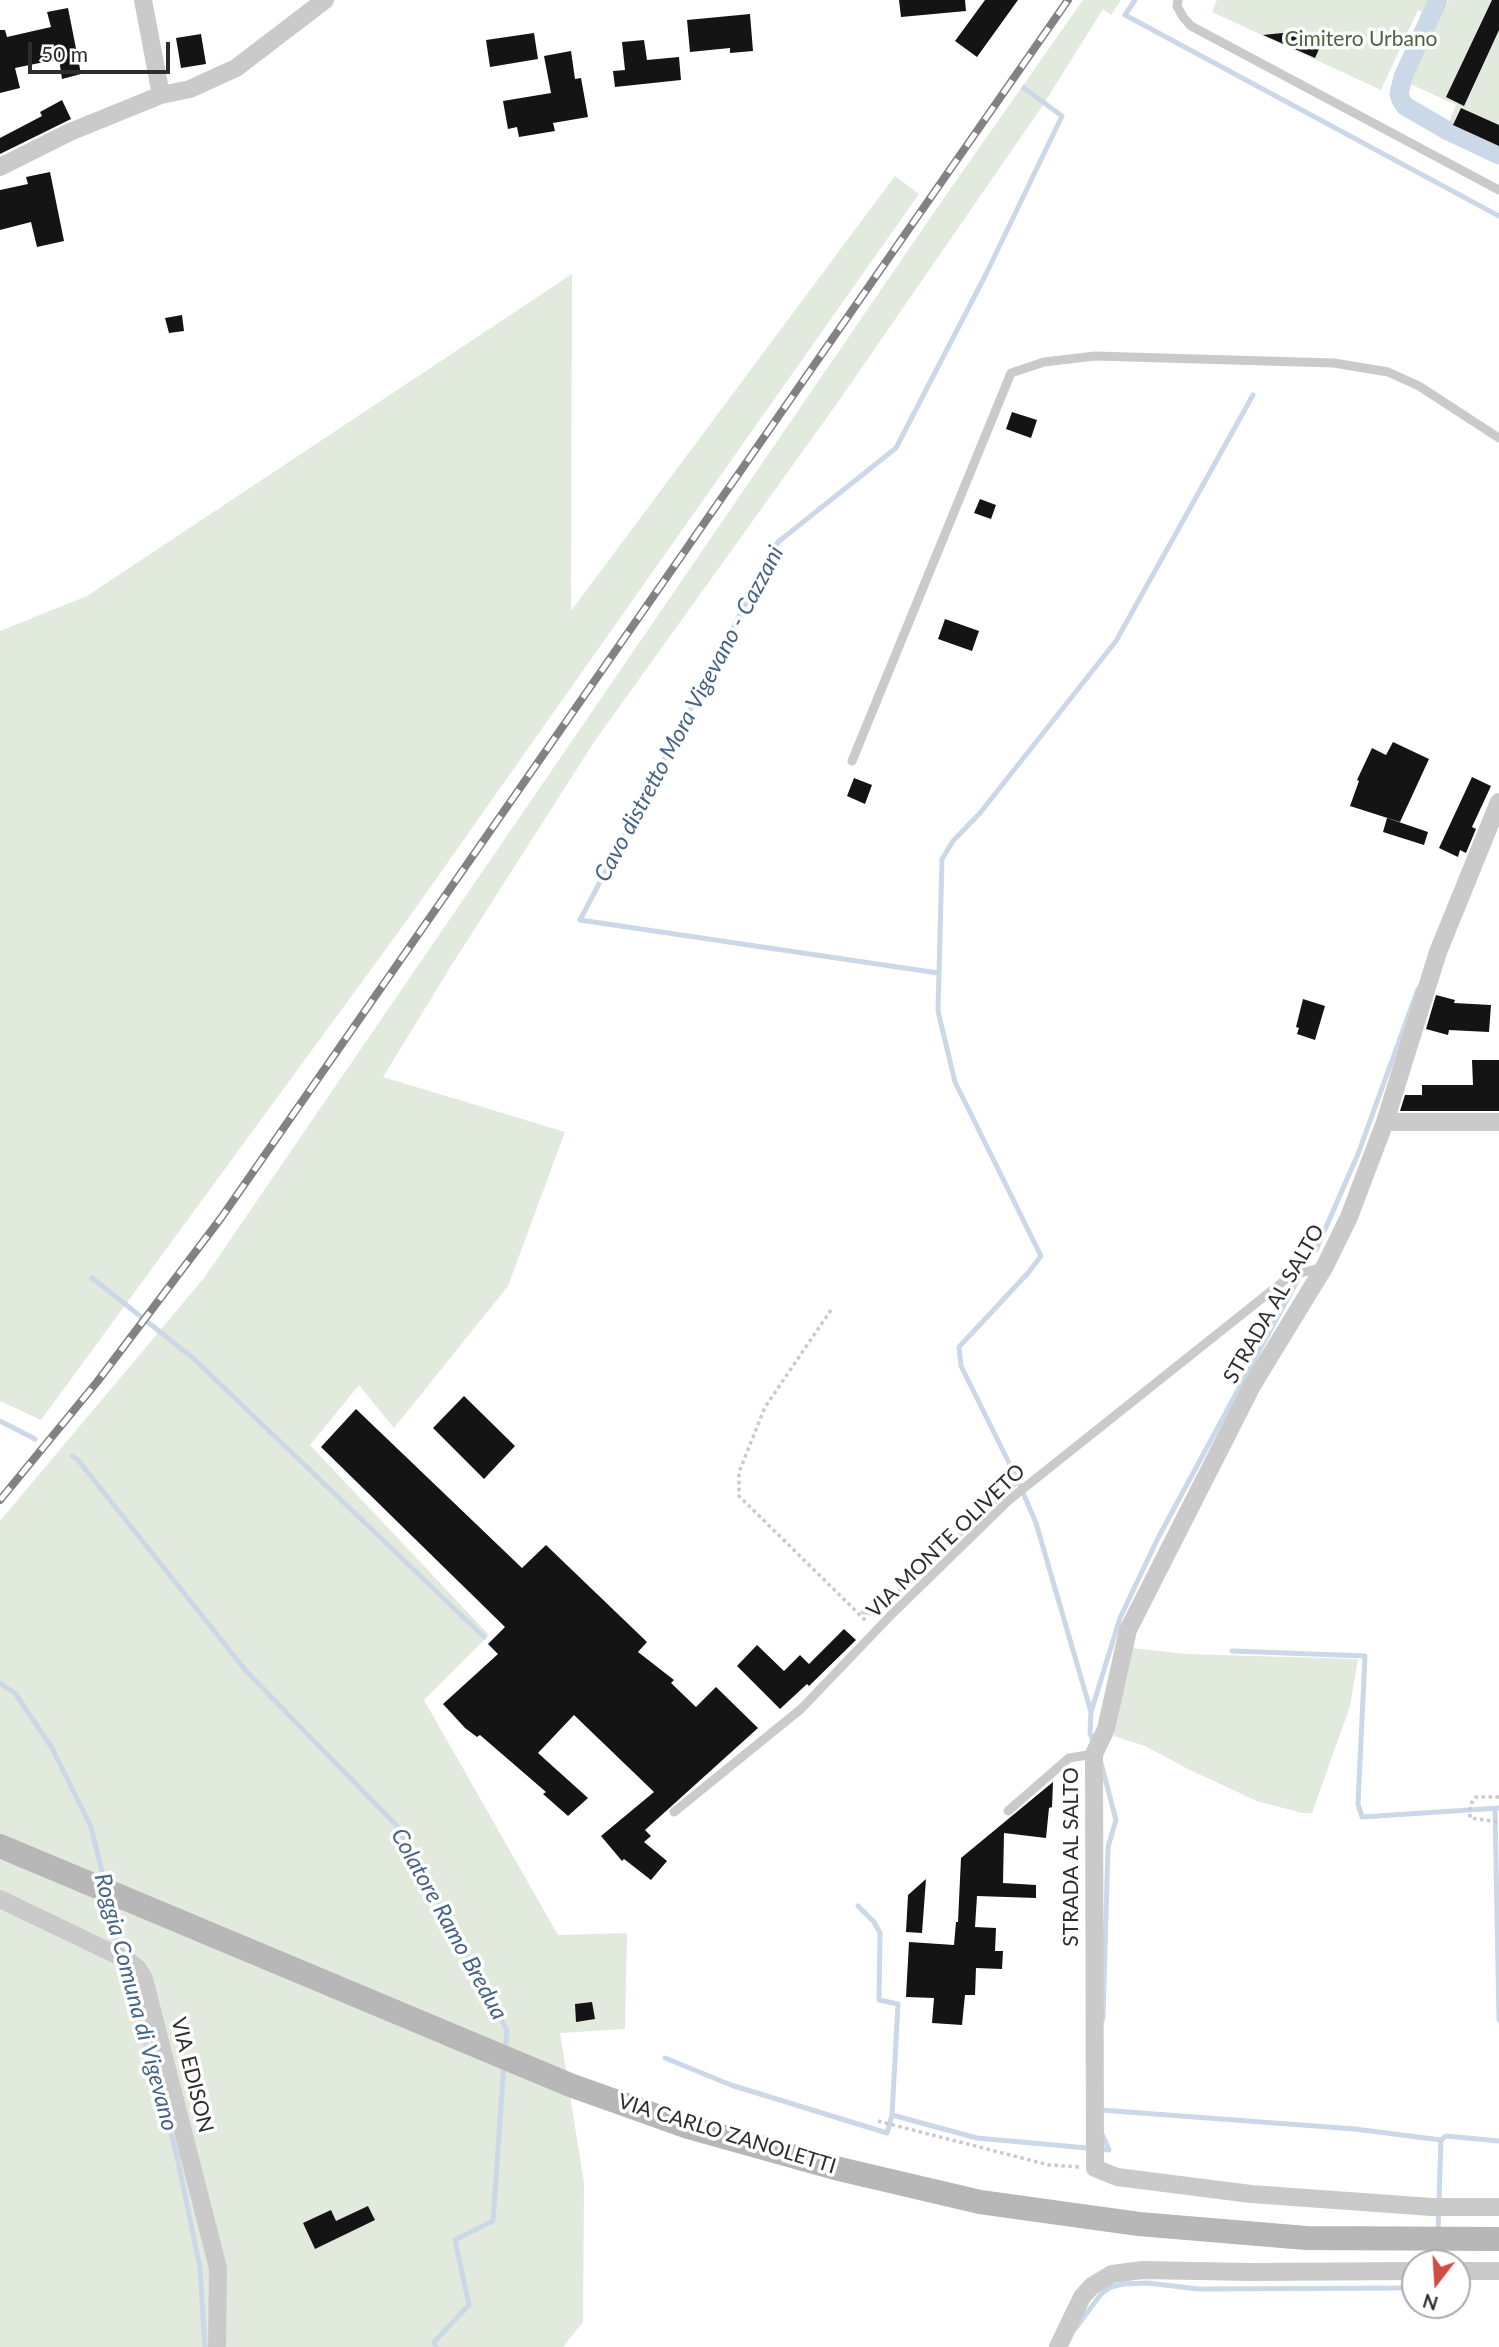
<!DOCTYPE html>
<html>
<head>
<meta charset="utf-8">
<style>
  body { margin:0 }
  #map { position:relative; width:1499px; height:2347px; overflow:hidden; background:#fff; font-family:Lato,sans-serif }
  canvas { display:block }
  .north { position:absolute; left:1401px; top:2249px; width:70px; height:70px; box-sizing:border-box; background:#fff; border:2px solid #ababab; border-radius:50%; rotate:197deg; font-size:19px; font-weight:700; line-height:28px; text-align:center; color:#2d2d2d }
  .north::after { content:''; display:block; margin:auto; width:24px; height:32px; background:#d04c44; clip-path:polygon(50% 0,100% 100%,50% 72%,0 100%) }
  .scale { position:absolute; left:28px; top:42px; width:142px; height:32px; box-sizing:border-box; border:4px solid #2d2d2d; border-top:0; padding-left:9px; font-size:21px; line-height:24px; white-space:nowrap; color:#2d2d2d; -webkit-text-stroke:5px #fff; paint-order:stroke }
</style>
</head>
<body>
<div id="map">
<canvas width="1499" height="2347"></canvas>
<div class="north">N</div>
<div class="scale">50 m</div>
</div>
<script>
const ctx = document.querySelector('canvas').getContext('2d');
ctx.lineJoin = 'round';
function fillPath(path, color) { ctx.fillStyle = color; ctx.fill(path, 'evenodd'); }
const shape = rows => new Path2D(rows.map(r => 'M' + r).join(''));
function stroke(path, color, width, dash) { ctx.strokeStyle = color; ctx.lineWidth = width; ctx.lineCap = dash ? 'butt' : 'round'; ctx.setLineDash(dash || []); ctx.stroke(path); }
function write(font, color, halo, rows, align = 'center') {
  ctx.font = font + ' Lato,sans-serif'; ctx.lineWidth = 7; ctx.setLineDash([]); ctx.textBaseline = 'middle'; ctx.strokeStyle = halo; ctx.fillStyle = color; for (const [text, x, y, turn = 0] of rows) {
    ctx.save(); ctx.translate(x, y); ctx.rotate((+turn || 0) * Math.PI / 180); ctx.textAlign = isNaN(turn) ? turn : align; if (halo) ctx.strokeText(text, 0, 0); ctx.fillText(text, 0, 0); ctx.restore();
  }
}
fillPath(shape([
  [1083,0,1121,0,1111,15,1103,9,1041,108,838,402,594,742,451,966,383,1077,565,1132,508,1286,394,1428,359,1385,310,1445,489,1635,424,1700,558,1935,627,1933,625,2029,560,2033,584,2183,583,2322,563,2347,0,2347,0,1521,204,1278,937,208],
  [1217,0,1433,0,1446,6,1449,0,1499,0,1499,148,1448,125,1456,105,1410,84,1439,21,1418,10,1381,90,1212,12],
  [895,176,919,194,405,923,41,1420,0,1401,0,631,87,596,572,274,571,611],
  [1131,1648,1186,1654,1358,1659,1350,1706,1312,1813,1302,1813,1257,1801,1190,1770,1145,1746,1114,1736]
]), '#e2e9dd');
stroke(shape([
  [1135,0,1125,15,1499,216],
  [938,973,580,920,778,542,896,448,986,274,1062,116,1024,88],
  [1316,1250,1358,1154,1418,989],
  [92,1278,193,1358,484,1637],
  [0,1421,35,1439],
  [72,1456,78,1460,246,1671,397,1826,507,2030,505,2051],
  [863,1612,875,1613,1018,1481],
  [1232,1651,1365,1656,1358,1804,1362,1817,1499,1808],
  [0,1683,15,1693,52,1748,91,1827,104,1880],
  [1091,1712,1036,1523,1018,1481,961,1366,959,1347,1028,1273,1041,1256,955,1082,938,1011,942,859,953,841,980,813,1116,641,1253,395],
  [1094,1744,1090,1733,1091,1712,1120,1618,1158,1538,1297,1281],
  [1101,1763,1116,1820,1108,1847,1103,2019],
  [1495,1808,1499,2020],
  [108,1900,120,1952],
  [858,1906,874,1922,880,1933,879,2000,898,2004,892,2115],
  [124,1965,176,2152,200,2268,205,2347],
  [665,2058,731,2085,887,2133,892,2115,977,2138,1109,2150,1102,2134],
  [1101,2110,1355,2129,1441,2140],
  [1438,2231,1441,2140,1446,2136,1499,2141],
  [1437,2263,1438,2244],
  [1075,2329,1101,2294,1111,2287,1123,2284,1148,2283,1198,2289,1415,2288],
  [436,2347,434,2342,469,2305,455,2240,493,2221,504,2064]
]), '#cbd8e7', 5);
stroke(shape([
  [1438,0,1403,77,1399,94,1401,100,1405,106,1448,131,1499,155]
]), '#cbd8e7', 19);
fillPath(shape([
  [899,0,965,0,966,11,901,17],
  [985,0,1018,0,977,57,955,41],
  [1492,0,1499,0,1499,30,1464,106,1446,97],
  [68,8,81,74,62,79,59,59,15,68,20,88,0,93,0,30,5,30,7,37,51,27,47,12],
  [750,14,753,51,730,53,730,48,690,52,687,20],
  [1292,32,1308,35,1320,47,1315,58,1263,35],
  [534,33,538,59,490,67,486,40],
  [201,34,206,64,181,68,176,38],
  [644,40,647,60,679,57,681,80,615,87,613,71,625,70,622,42],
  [571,51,575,79,581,78,588,117,553,123,555,131,519,137,517,127,508,129,503,101,551,93,544,56],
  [62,100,71,119,0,154,0,138,42,116,40,112],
  [1461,108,1499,125,1499,146,1453,125],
  [50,172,64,241,37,247,31,222,0,230,0,190,28,184,26,177],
  [182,315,184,331,169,333,165,318],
  [1012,412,1037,420,1031,438,1006,429],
  [980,499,996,505,991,519,974,513],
  [945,619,979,631,972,651,938,639],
  [1393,742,1429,759,1400,822,1350,806,1359,781,1357,780,1372,748,1386,755],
  [1472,777,1491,786,1472,827,1476,829,1466,853,1460,850,1458,857,1439,848],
  [854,778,872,785,865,804,847,796],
  [1387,818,1428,832,1424,845,1383,832],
  [1436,995,1455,1000,1454,1003,1491,1005,1489,1032,1449,1030,1448,1035,1426,1029],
  [1303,999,1325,1006,1315,1040,1297,1034,1299,1028,1296,1027],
  [1472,1060,1499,1060,1499,1111,1400,1111,1405,1095,1422,1095,1422,1085,1473,1085],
  [464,1396,515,1446,484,1479,433,1428],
  [356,1409,522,1568,546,1545,647,1642,638,1652,674,1680,671,1683,696,1707,716,1687,758,1728,645,1830,651,1836,644,1842,667,1861,651,1880,624,1859,622,1861,601,1836,654,1792,574,1715,538,1753,588,1798,568,1816,543,1794,546,1792,480,1735,477,1737,465,1728,443,1704,498,1654,488,1644,505,1627,321,1447],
  [844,1629,856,1640,809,1686,807,1684,780,1709,737,1666,757,1645,784,1671,800,1655,809,1664],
  [1053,1782,1052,1807,1049,1808,1046,1838,1004,1833,1003,1883,1036,1885,1036,1898,977,1896,975,1927,996,1928,995,1951,1003,1951,1002,1969,976,1968,975,1995,965,1995,962,2025,932,2023,934,1998,906,1997,909,1942,954,1945,956,1922,958,1922,961,1858],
  [926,1879,922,1933,906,1932,908,1895],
  [592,2002,595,2019,576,2022,575,2004],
  [368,2206,375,2220,315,2249,303,2223,331,2210,336,2221]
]), '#141414');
stroke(shape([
  [831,1310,765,1407,739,1472,739,1496,867,1622],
  [1499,1797,1476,1797,1470,1805,1470,1818,1499,1822],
  [878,2121,1049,2165,1079,2167]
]), '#cacaca', 3.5, [3.5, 3.5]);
stroke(shape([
  [1178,0,1177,6,1183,17,1191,26,1499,190],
  [852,761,1011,373,1044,362,1095,356,1334,363,1388,372,1419,386,1499,438],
  [1008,1811,1069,1758,1094,1754],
  [674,1812,801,1709,892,1614,1009,1500,1290,1276,1323,1267]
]), '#cacaca', 9);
stroke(shape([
  [143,0,161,95],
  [0,167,70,132,161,95,190,89,236,68,325,0],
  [1499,802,1438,952,1385,1122,1349,1217,1325,1266,1253,1384,1128,1630,1106,1729,1094,1754,1095,2168,1117,2177,1251,2194,1432,2207,1499,2207],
  [1385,1122,1499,1122],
  [0,1899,127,1960,138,1969,144,1979,218,2268,217,2347],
  [1457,2271,1499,2271],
  [1058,2347,1082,2297,1092,2286,1112,2274,1142,2270,1251,2272,1415,2271]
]), '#cacaca', 18);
stroke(shape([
  [0,1846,570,2085,688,2127,835,2168,980,2202,1139,2224,1306,2238,1499,2239]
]), '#b7b7b7', 24);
const rail = shape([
  [0,1500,97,1382,221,1218,1068,0]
]);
stroke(rail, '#828282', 8);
stroke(rail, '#fff', 5, [16]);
write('21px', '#4c6440', '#fff', [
  ["Cimitero Urbano",1361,39]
]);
write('21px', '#2d2d2d', '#fff', [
  ["STRADA AL SALTO",1274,1304,-60],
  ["VIA MONTE OLIVETO",946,1541,-44],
  ["STRADA AL SALTO",1071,1857,-90],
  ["VIA EDISON",192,2075,76],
  ["VIA CARLO ZANOLETTI",727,2134,17]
]);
write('italic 23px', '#456485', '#fff', [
  ["Cavo distretto Mora Vigevano - Cazzani",689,714,-62],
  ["Colatore Ramo Bredua",449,1924,61],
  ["Roggia Comuna di Vigevano",136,2002,75]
]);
</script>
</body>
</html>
